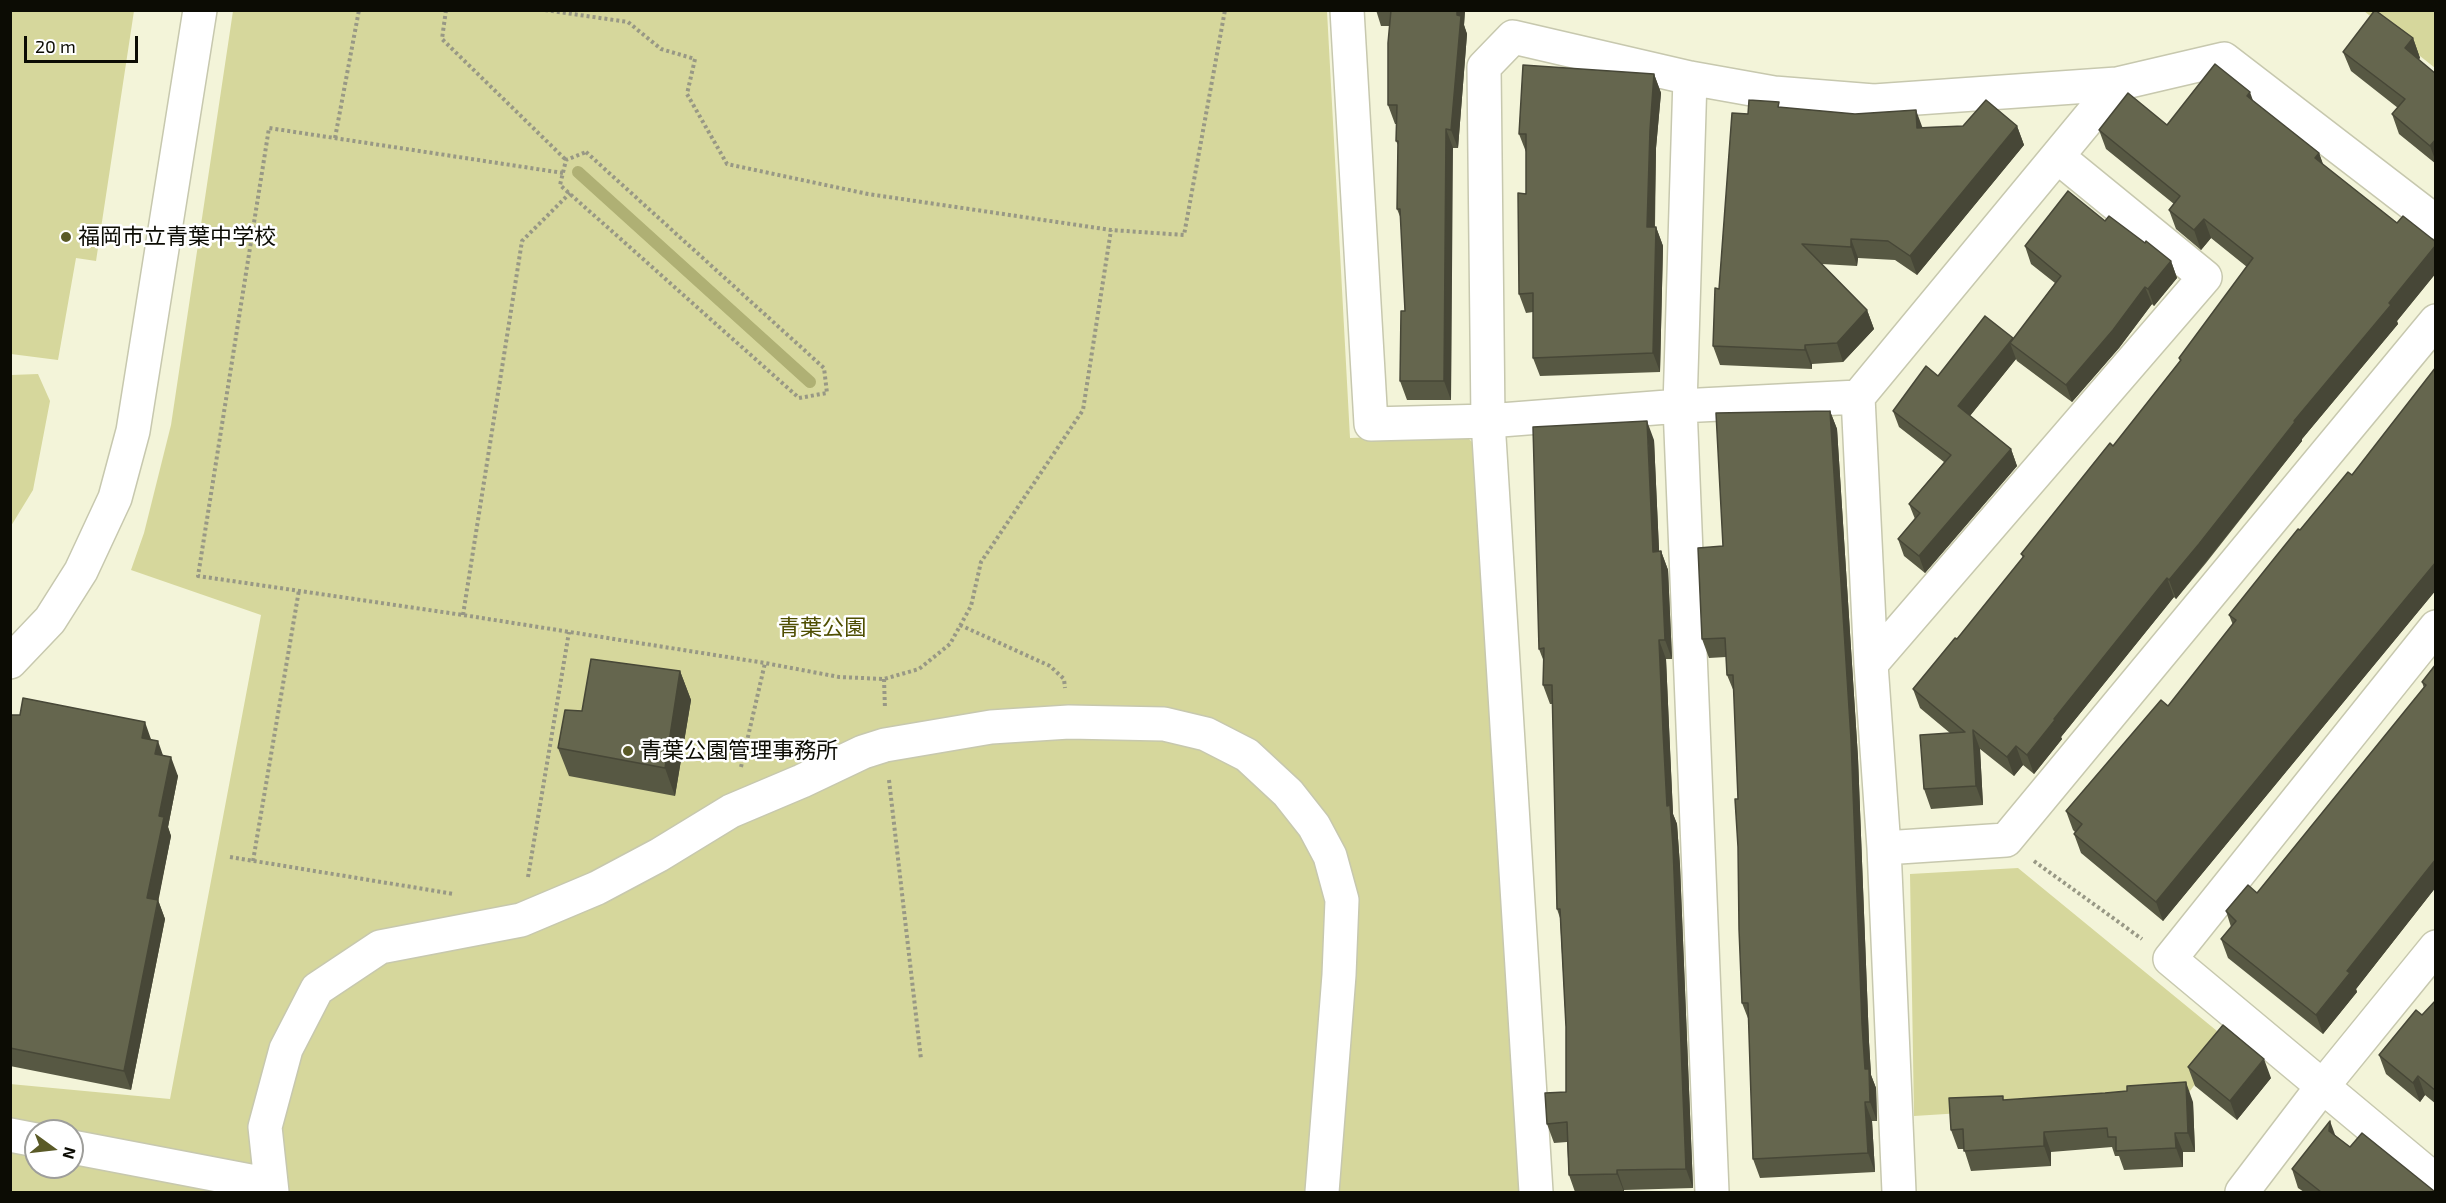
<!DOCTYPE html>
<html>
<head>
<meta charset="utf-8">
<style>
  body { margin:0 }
  #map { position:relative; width:2446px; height:1203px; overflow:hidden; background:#f3f4d9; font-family:"Exo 2",sans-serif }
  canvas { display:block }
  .frame { position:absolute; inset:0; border:12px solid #0c0c04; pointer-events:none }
  .north { position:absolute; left:24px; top:1119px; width:60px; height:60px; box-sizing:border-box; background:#fff; border:2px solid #9e9e9b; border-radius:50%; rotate:105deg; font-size:16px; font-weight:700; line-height:24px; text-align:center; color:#0c0c04 }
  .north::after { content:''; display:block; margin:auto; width:21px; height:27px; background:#5a5a27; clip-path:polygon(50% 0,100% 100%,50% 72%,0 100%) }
  .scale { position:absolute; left:24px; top:36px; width:114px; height:27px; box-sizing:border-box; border:3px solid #0c0c04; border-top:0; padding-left:8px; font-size:18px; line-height:21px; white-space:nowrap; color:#0c0c04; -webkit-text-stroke:4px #fff; paint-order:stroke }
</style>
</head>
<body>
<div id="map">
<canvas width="2446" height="1203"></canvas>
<div class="frame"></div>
<div class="north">N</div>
<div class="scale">20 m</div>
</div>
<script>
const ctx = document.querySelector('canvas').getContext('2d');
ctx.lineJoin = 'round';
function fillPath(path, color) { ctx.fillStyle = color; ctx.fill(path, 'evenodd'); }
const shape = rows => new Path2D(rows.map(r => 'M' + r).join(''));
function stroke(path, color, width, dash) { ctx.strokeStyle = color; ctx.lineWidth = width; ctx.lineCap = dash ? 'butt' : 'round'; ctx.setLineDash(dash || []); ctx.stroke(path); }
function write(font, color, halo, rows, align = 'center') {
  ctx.font = font + ' "Exo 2","Noto Sans JP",sans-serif'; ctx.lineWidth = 5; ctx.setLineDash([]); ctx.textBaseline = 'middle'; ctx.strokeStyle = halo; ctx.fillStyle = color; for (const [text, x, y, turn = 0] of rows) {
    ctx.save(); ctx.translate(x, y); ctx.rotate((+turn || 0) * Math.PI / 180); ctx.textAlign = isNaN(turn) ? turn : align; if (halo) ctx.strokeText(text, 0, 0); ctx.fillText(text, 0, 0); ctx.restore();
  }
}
fillPath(shape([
  [11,10,134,11,96,261,76,258,58,360,11,354],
  [233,11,1327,11,1350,438,1464,434,1482,452,1522,1192,11,1192,10,1084,170,1099,261,615,131,570,144,533,171,425],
  [36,1131,72,1131,72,1167,36,1167],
  [2364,11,2435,11,2435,68],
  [38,374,50,401,33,490,11,526,11,375],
  [2018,868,2228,1040,2184,1099,1914,1116,1910,874]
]), '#d6d79c');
stroke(shape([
  [578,172,810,382]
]), '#afb074', 12);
const minor = shape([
  [1347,10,1371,424,1488,421,1680,406,1858,397],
  [1690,78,1680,406,1712,1192],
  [2436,627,2170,959,2436,1181],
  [10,662,50,620,81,571,115,498,133,431,200,10],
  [1871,664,2205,277,2058,157],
  [1884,848,2006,840,2436,321],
  [10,1135,36,1140],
  [72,1147,271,1185],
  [272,1192,265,1127,286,1049,317,989,380,947,521,920,597,888,659,855,731,811,802,781,863,752,885,745,991,727,1069,722,1164,724,1206,734,1247,755,1288,793,1314,826,1330,856,1342,900,1339,975,1322,1192],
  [1536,1192,1488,421,1484,67,1513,37,1690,78,1774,93,1874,101,2117,84],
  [1899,1192,1884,848,1871,664,1858,397,2117,84,2224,59,2436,222],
  [2242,1192,2322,1087,2436,947]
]);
stroke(minor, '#c7c8ae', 36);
stroke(shape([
  [446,10,442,39,566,160],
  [545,10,628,22,661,49,695,59,687,94,727,164,868,194,1111,230,1184,235,1225,10],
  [335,138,359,10],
  [586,152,824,368,827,393,799,398,560,185,566,160,586,152],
  [563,173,269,128,198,576,463,615,765,663,839,677,884,679,919,669,950,644,971,606,981,562,1083,410,1111,230],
  [463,615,522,241,570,193],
  [960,625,1050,666,1064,679,1065,688],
  [884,679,885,709],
  [741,767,765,663],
  [889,780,921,1059],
  [230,857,454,894],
  [253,861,299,590],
  [2034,861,2142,939],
  [528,877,569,632]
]), '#989885', 4, [3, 3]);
stroke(minor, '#fff', 33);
fillPath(shape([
  [1376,10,1465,10,1464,25,1467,34,1458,148,1453,148,1452,151,1451,400,1407,400,1400,381,1405,311,1401,219,1397,209,1398,145,1396,141,1396,124,1395,124,1388,105,1390,26,1381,26],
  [2413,38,2420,58,2418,59,2436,74,2436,164,2399,134,2392,114,2398,108,2351,71,2343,52],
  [1654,74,1661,93,1656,148,1655,227,1656,227,1663,246,1660,372,1540,376,1533,358,1533,312,1526,313,1519,294,1526,194,1526,152,1519,134],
  [2254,102,2319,153,2323,165,2397,223,2436,242,2436,273,2397,321,2398,324,2302,439,2302,441,2206,563,2176,599,2174,597,2061,737,2062,739,2034,774,2023,765,2014,776,1980,749,1983,805,1931,809,1924,789,1950,733,1920,708,1913,689,1957,639,2023,558,2021,554,2113,446,2180,361,2179,358,2247,267,2211,238,2201,250,2176,229,2169,210,2174,204,2106,149,2099,130,2167,125],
  [1781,107,1923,127,2017,126,2024,145,1917,275,1895,260,1858,258,1857,266,1822,264,1867,310,1874,329,1843,362,1812,364,1812,369,1720,365,1713,346,1719,289,1748,114],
  [2105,221,2145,243,2171,261,2177,278,2154,306,2152,304,2119,348,2072,402,2017,361,2016,359,1970,416,2011,449,2017,466,1925,573,1904,556,1898,539,1915,519,1909,504,1944,462,1899,427,1893,411,1938,376,2014,339,2055,283,2031,264,2025,246],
  [2436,367,2436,590,2163,921,2081,853,2074,834,2075,832,2073,830,2066,811,2168,706,2233,625,2229,615,2300,530,2352,475],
  [1830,411,1837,429,1858,758,1869,1042,1871,1075,1876,1088,1877,1121,1872,1121,1875,1172,1760,1178,1753,1159,1749,1021,1742,1003,1738,799,1734,692,1727,675,1726,657,1709,658,1702,639,1723,546],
  [1654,440,1659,551,1661,551,1668,570,1672,659,1666,659,1670,750,1673,814,1677,824,1680,866,1693,1188,1624,1190,1624,1192,1575,1192,1569,1175,1567,1142,1554,1143,1547,1124,1566,1092,1566,1027,1560,918,1557,909,1553,704,1550,704,1543,685,1544,662,1539,649],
  [2436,664,2436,887,2356,989,2357,992,2323,1034,2228,958,2221,939,2231,927,2226,911,2257,893,2424,688,2422,682],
  [680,671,691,700,675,796,569,776,558,748,582,711],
  [10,715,151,740,178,776,168,827,171,836,158,900,165,919,131,1090,10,1066],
  [2436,1000,2436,1104,2425,1095,2420,1102,2386,1074,2379,1055,2422,1015],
  [2188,1067,2271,1078,2237,1120,2195,1086],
  [2005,1100,2193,1102,2195,1152,2183,1152,2183,1167,2124,1170,2119,1156,2115,1156,2112,1147,2051,1152,2051,1166,1971,1171,1964,1149,1958,1149,1951,1130],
  [2335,1135,2350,1147,2434,1191,2435,1192,2304,1192,2298,1188,2292,1169]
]), '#575843');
fillPath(shape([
  [1457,10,1465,10,1464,25,1467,34,1458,148,1451,130],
  [2413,38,2420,58,2412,68,2405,48],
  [1654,74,1661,93,1656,148,1654,246,1647,227,1650,130],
  [2250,92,2257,112,2247,96],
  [1916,110,1923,129,1917,128],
  [2017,126,2024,145,1917,275,1910,256],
  [1446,129,1453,148,1451,400,1444,381],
  [2436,139,2436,162,2430,146],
  [2319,153,2326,172,2315,158],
  [2204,219,2211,238,2201,250,2194,230],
  [1656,227,1663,246,1660,372,1653,353],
  [1851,239,1858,258,1857,266,1851,247],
  [2436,245,2436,273,2397,321,2398,324,2302,439,2302,441,2176,599,2169,580,2294,421],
  [2171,261,2177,278,2154,306,2148,289],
  [2145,287,2152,304,2119,348,2072,402,2066,385],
  [1867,310,1874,329,1843,362,1837,343],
  [2013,338,2010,343,2016,359,1964,423,1958,406],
  [1805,345,1812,364,1812,369,1805,350],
  [1830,411,1837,429,1858,758,1869,1042,1871,1075,1876,1088,1877,1121,1870,1102,1865,1069,1862,1024],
  [1647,421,1654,440,1660,571,1653,552],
  [2011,449,2017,466,1925,573,1919,556],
  [1661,551,1668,570,1672,659,1665,640],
  [2436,562,2436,590,2163,921,2156,902],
  [2167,578,2174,597,2061,737,2062,739,2034,774,2027,755,2054,719],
  [1659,640,1666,659,1673,814,1677,824,1680,866,1693,1188,1686,1169,1663,731],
  [680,671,691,700,675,796,665,768],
  [145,722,152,742,142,738],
  [1973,730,1980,749,1983,805,1976,786],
  [158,741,165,761,155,754],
  [2016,746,2023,765,2014,776,2007,757],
  [171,757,178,776,168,827,171,836,155,918,147,898,159,816],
  [2436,859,2436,887,2356,989,2357,992,2323,1034,2316,1015,2347,971],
  [158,900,165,919,131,1090,124,1071],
  [2264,1059,2271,1078,2237,1120,2230,1101],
  [2418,1076,2425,1095,2420,1102,2413,1083],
  [2186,1082,2193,1102,2195,1152,2188,1133],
  [1865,1102,1872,1121,1875,1172,1868,1153],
  [2330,1121,2337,1140,2329,1131],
  [2044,1132,2051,1152,2051,1166,2044,1146],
  [2175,1133,2183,1152,2183,1167,2176,1148],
  [1617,1170,1624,1190,1624,1192,1617,1174]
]), '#474737');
const building = shape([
  [1391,10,1457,10,1457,15,1461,16,1451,130,1446,129,1446,132,1444,381,1400,381,1401,311,1405,311,1400,209,1397,209,1398,141,1396,141,1397,105,1388,105,1388,43,1391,10],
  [2375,10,2413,38,2405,48,2436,74,2436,139,2430,146,2392,114,2405,99,2343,52,2375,10],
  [2215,64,2250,92,2247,96,2319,153,2315,158,2397,223,2403,216,2436,242,2436,245,2389,303,2391,305,2294,421,2295,422,2199,544,2169,580,2167,578,2054,719,2055,720,2027,755,2016,746,2007,757,1973,730,1976,786,1924,789,1920,735,1965,732,1913,689,1955,638,1957,639,2024,556,2021,554,2110,443,2113,446,2181,360,2179,358,2253,258,2204,219,2194,230,2169,210,2180,196,2099,130,2128,93,2167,125,2215,64],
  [1523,65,1654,74,1650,130,1647,227,1656,227,1653,353,1533,358,1533,293,1519,294,1518,193,1526,194,1526,134,1519,134,1523,65],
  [1749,100,1779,102,1778,107,1855,114,1916,110,1917,128,1963,126,1986,100,2017,126,1910,256,1888,241,1851,239,1851,247,1802,244,1867,310,1837,343,1805,345,1805,350,1713,346,1715,288,1719,289,1732,113,1748,114,1749,100],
  [2068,191,2105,221,2109,216,2145,243,2146,241,2171,261,2148,289,2145,287,2113,330,2066,385,2010,343,2061,276,2025,246,2068,191],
  [1985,316,2013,338,1958,406,2011,449,1919,556,1898,539,1920,513,1909,504,1951,455,1893,411,1926,366,1938,376,1985,316],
  [2436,367,2436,562,2156,902,2074,834,2082,824,2066,811,2161,700,2168,706,2236,620,2229,615,2277,555,2298,529,2300,530,2348,472,2352,475,2436,367],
  [1830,411,1851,739,1862,1024,1865,1069,1869,1069,1870,1102,1865,1102,1868,1153,1753,1159,1748,1003,1742,1003,1739,929,1738,847,1735,799,1738,799,1733,675,1727,675,1725,638,1702,639,1698,548,1723,546,1716,413,1830,411],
  [1647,421,1653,552,1661,551,1665,640,1659,640,1663,731,1667,806,1670,805,1673,847,1686,1169,1617,1170,1617,1174,1569,1175,1567,1122,1547,1124,1545,1093,1566,1092,1566,1027,1560,909,1557,909,1552,685,1543,685,1544,648,1539,649,1533,427,1647,421],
  [591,659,680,671,665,768,558,748,565,710,582,711,591,659],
  [2436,664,2436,859,2347,971,2350,973,2316,1015,2221,939,2236,921,2226,911,2248,885,2257,893,2426,685,2422,682,2436,664],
  [23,698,145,722,142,738,158,741,155,754,171,757,159,816,164,817,147,898,158,900,124,1071,10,1048,10,715,20,715,23,698],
  [2436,1000,2436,1091,2418,1076,2413,1083,2379,1055,2416,1010,2422,1015,2436,1000],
  [2223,1025,2264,1059,2230,1101,2188,1067,2223,1025],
  [2186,1082,2188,1133,2175,1133,2176,1148,2116,1151,2116,1137,2108,1137,2107,1128,2044,1132,2044,1146,1964,1151,1963,1129,1951,1130,1949,1098,2003,1096,2003,1100,2105,1093,2127,1091,2127,1086,2186,1082],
  [2330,1121,2329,1131,2350,1147,2362,1133,2434,1191,2433,1192,2321,1192,2292,1169,2330,1121]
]);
fillPath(building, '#65664e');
stroke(building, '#474737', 1.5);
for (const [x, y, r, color] of [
  [66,237,6,"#5a5a27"],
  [628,751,6,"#5a5a27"]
]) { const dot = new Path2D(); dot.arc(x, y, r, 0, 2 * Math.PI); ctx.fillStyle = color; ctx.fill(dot); stroke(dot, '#fff', 2); }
write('22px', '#0c0c04', '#fff', [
  ["福岡市立青葉中学校",78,237],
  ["青葉公園管理事務所",640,751]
], 'left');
write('22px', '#4f4e02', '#fff', [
  ["青葉公園",822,628]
]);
</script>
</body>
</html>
